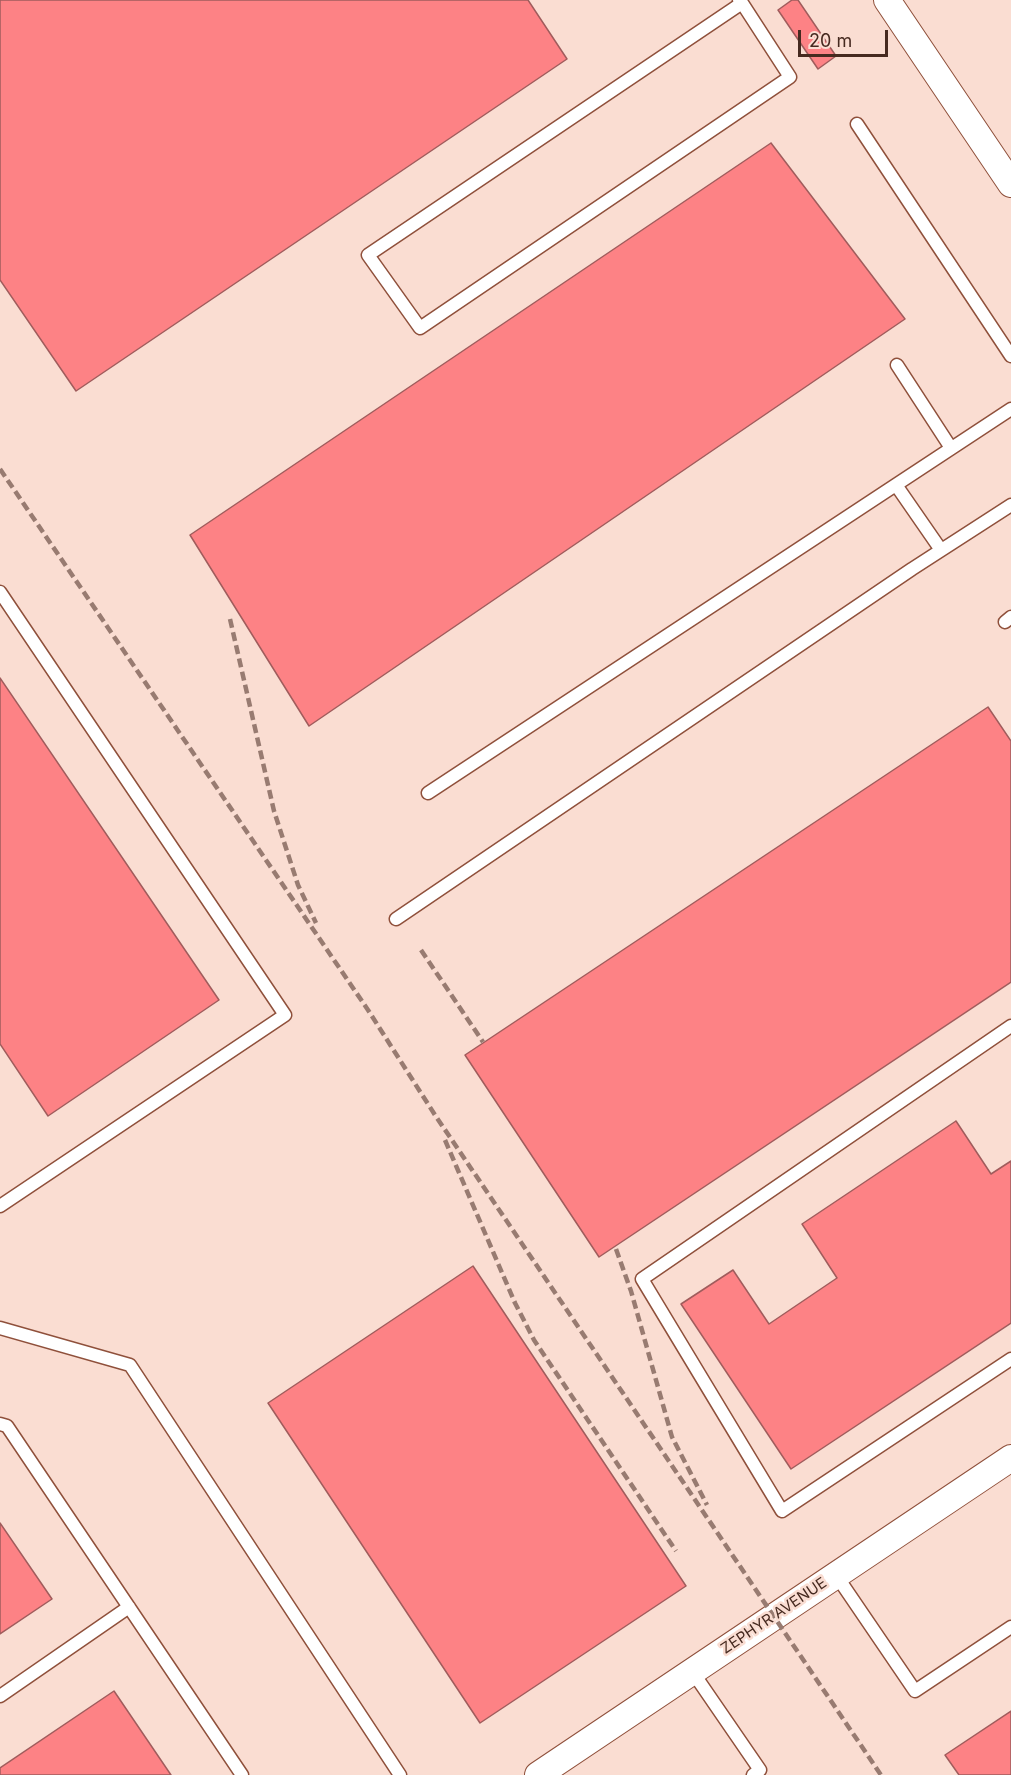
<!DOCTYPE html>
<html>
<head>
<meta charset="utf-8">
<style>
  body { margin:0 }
  #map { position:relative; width:1011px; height:1775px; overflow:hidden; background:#faddd2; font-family:Inter,sans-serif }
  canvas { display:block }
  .scale { position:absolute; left:798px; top:30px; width:90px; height:27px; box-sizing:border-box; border:3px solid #462a20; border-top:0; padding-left:8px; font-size:18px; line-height:21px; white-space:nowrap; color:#462a20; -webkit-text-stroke:4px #faddd2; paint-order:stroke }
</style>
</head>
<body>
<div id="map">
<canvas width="1011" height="1775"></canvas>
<div class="scale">20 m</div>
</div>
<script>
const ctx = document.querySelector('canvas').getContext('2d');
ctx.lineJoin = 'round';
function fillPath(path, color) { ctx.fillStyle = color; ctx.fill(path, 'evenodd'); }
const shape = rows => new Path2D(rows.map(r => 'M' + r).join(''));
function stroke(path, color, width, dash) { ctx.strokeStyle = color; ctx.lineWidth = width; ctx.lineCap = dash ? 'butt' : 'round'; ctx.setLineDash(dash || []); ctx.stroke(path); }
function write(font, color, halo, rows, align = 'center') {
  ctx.font = font + ' Inter,sans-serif'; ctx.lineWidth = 5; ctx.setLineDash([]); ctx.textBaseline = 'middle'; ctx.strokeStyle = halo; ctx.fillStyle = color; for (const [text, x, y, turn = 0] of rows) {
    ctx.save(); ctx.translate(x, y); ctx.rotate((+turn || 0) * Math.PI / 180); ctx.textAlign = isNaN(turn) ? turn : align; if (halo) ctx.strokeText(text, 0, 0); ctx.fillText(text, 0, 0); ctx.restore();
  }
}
const building = shape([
  [0,0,528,0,567,59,76,391,0,280,0,0],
  [792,0,798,0,836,56,818,69,778,10,792,0],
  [771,143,905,319,309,726,190,535,771,143],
  [0,678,219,1000,48,1116,0,1044,0,678],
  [988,707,1011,741,1011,982,599,1257,465,1055,988,707],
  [956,1121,991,1174,1011,1161,1011,1323,791,1469,681,1304,733,1270,769,1324,837,1278,802,1224,956,1121],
  [473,1266,686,1586,480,1723,268,1403,473,1266],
  [0,1523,52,1599,0,1634,0,1523],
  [114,1691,171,1775,0,1775,0,1768,114,1691],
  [1011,1711,1011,1775,959,1775,945,1755,1011,1711]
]);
fillPath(building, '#fd8285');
stroke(building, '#a05c5c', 1.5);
const service = shape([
  [739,0,742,3,790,77,420,328,368,255,742,3],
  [857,124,1011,356],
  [897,365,951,448],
  [896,485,941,550],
  [0,592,285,1015,0,1206],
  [1005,622,1011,617],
  [428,793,1011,409],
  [396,919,912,569,1011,505],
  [1011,1026,642,1279,782,1511,1011,1359],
  [0,1328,130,1365,400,1775],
  [0,1424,7,1426,242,1775],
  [836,1575,915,1691,1011,1627],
  [692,1671,760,1770,753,1775],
  [0,1696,129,1607]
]);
const minor = shape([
  [887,0,1011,184],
  [538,1775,1011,1458]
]);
stroke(service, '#8f503b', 15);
stroke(minor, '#8f503b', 28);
stroke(service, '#fff', 12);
stroke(minor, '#fff', 26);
stroke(shape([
  [0,469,368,1010,435,1115,881,1775],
  [230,619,274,811,298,885,316,923],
  [421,950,483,1042],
  [445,1140,515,1303,534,1340,676,1551],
  [616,1249,631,1291,672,1437,707,1505]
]), '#987b71', 4.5, [9, 4.5]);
write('15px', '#462a20', '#faddd2', [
  ["ZEPHYR AVENUE",774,1616,-34]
]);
</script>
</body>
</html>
